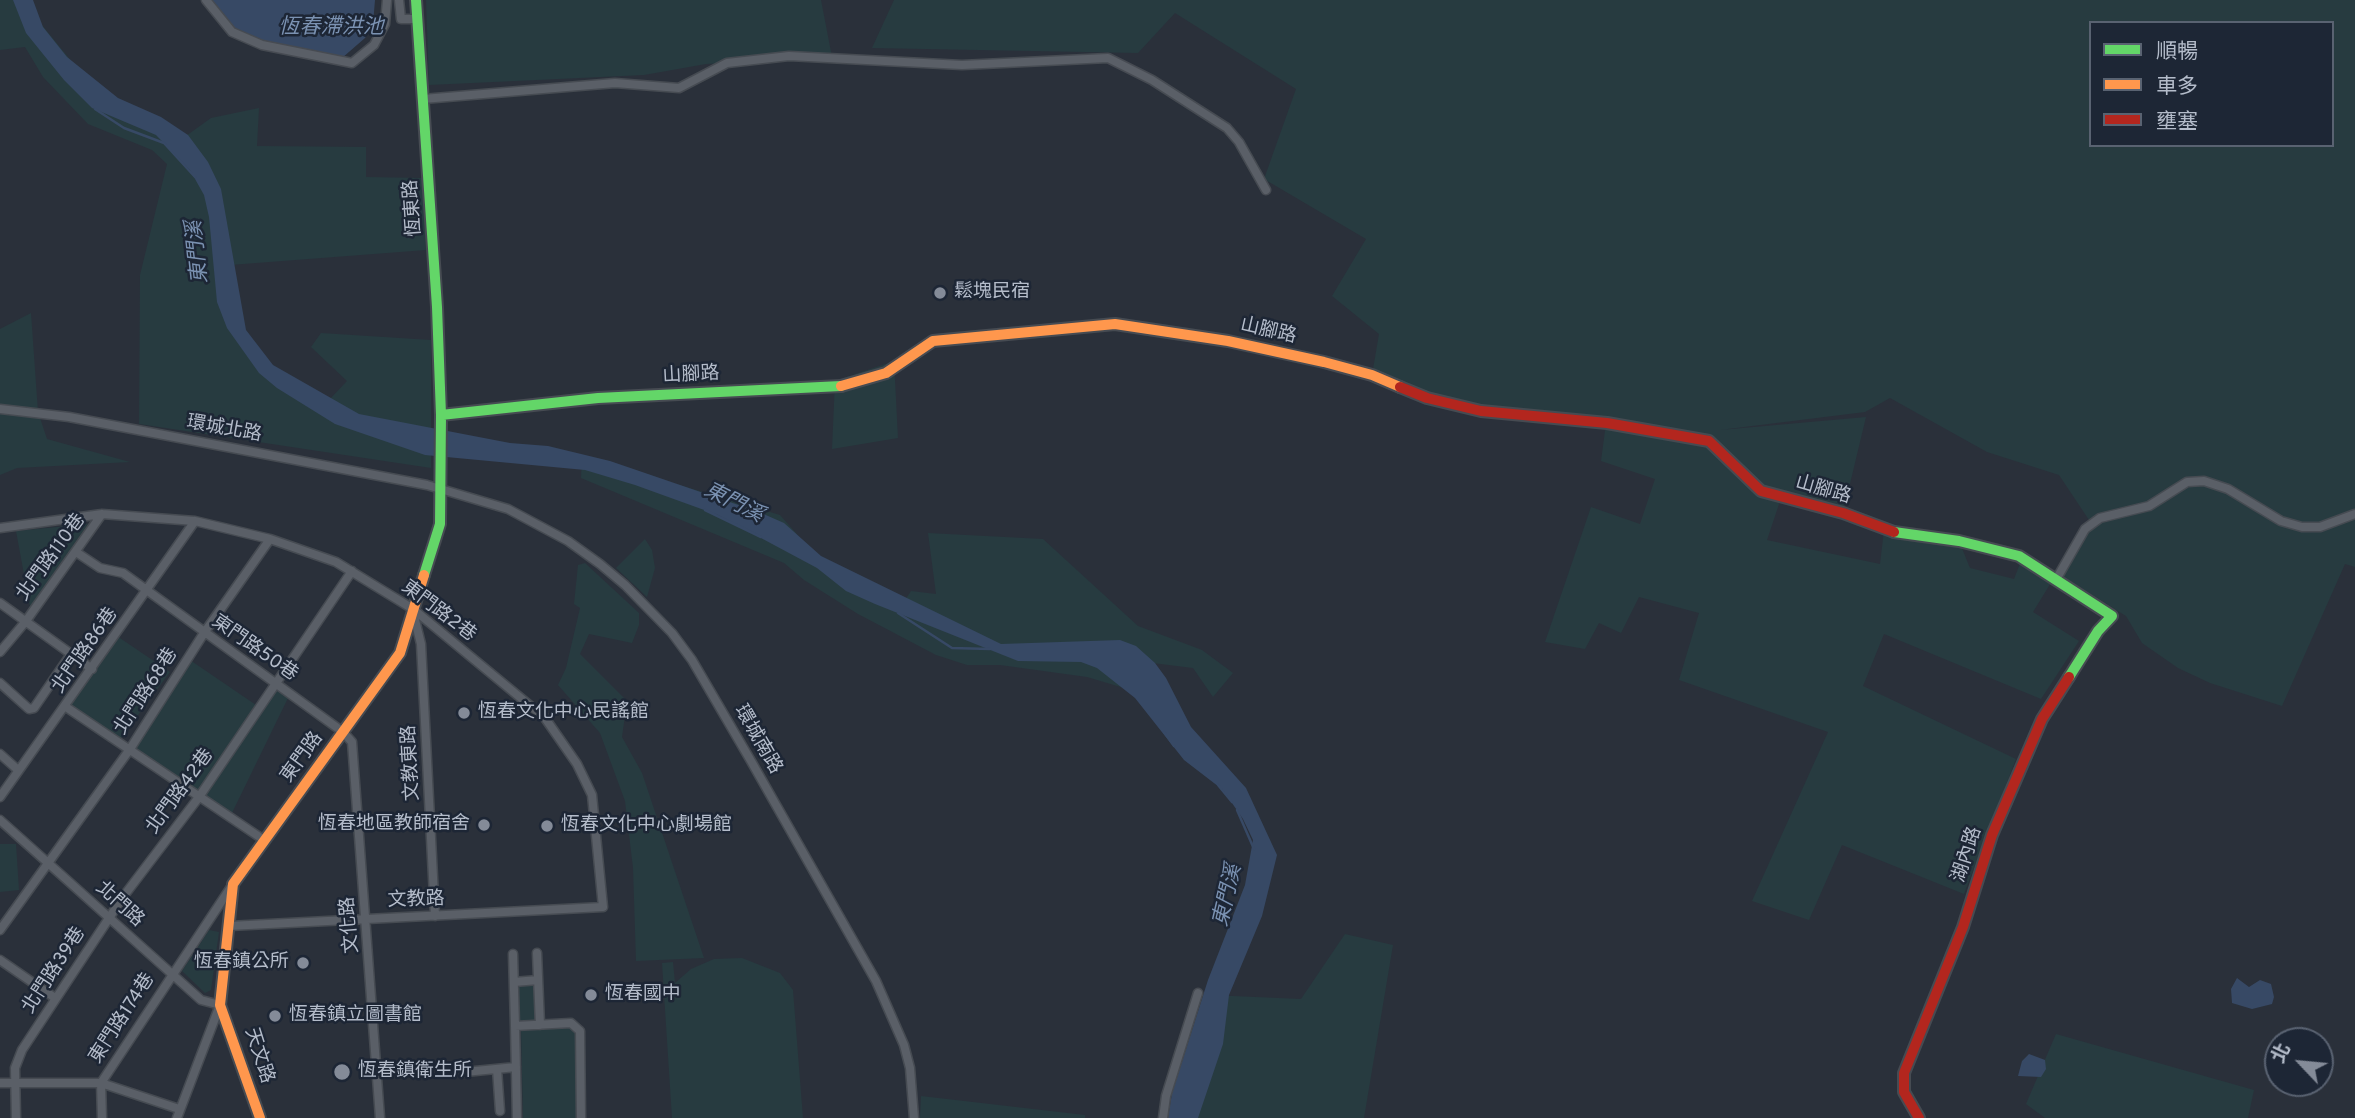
<!DOCTYPE html>
<html>
<head>
<meta charset="utf-8">
<style>
  body { margin:0 }
  #map { position:relative; width:2355px; height:1118px; overflow:hidden; background:#2a303a; font-family:Overpass,"Noto Sans TC",sans-serif }
  canvas { display:block }
  .legend { position:absolute; left:2089px; top:21px; width:245px; height:126px; box-sizing:border-box; background:#1d2635; border:2px solid #596271; margin:0; padding:9px 12px; list-style:none; font-size:21px; color:#b4bcca }
  .legend li { display:flex; align-items:center; gap:14px; height:35px }
  .legend b { width:35px; border:2px solid #596271 }
  .north { position:absolute; left:2264px; top:1027px; width:70px; height:70px; box-sizing:border-box; background:#1d2635; border:2px solid #596271; border-radius:50%; rotate:296deg; font-size:19px; font-weight:700; line-height:28px; text-align:center; color:#b4bcca }
  .north::after { content:''; display:block; margin:auto; width:24px; height:32px; background:#848b98; clip-path:polygon(50% 0,100% 100%,50% 72%,0 100%) }
</style>
</head>
<body>
<div id="map">
<canvas width="2355" height="1118"></canvas>
<ul class="legend">
<li><b style="height:9px;background:#63d668"></b>順暢</li>
<li><b style="height:9px;background:#ff974d"></b>車多</li>
<li><b style="height:9px;background:#b3261e"></b>壅塞</li>
</ul>
<div class="north">北</div>
</div>
<script>
const ctx = document.querySelector('canvas').getContext('2d');
ctx.lineJoin = 'round';
function fillPath(path, color) { ctx.fillStyle = color; ctx.fill(path, 'evenodd'); }
const shape = rows => new Path2D(rows.map(r => 'M' + r).join(''));
function stroke(path, color, width, dash) { ctx.strokeStyle = color; ctx.lineWidth = width; ctx.lineCap = dash ? 'butt' : 'round'; ctx.setLineDash(dash || []); ctx.stroke(path); }
function write(font, color, halo, rows, align = 'center') {
  ctx.font = font + ' Overpass,"Noto Sans TC",sans-serif'; ctx.lineWidth = 5; ctx.setLineDash([]); ctx.textBaseline = 'middle'; ctx.strokeStyle = halo; ctx.fillStyle = color; for (const [text, x, y, turn = 0] of rows) {
    ctx.save(); ctx.translate(x, y); ctx.rotate((+turn || 0) * Math.PI / 180); ctx.textAlign = isNaN(turn) ? turn : align; if (halo) ctx.strokeText(text, 0, 0); ctx.fillText(text, 0, 0); ctx.restore();
  }
}
fillPath(shape([
  [0,0,30,0,33,14,103,100,179,141,211,118,259,108,257,146,366,147,366,177,423,178,426,250,217,266,249,356,329,400,347,381,311,347,321,333,431,340,431,468,139,424,140,275,167,164,152,150,88,124,43,77,25,47,0,50],
  [426,0,821,0,832,57,706,64,644,75,429,85],
  [894,0,2355,0,2355,567,2345,564,2282,706,2210,683,2178,668,2142,643,2126,616,2062,576,2091,523,2059,475,1987,452,1890,398,1865,412,1720,430,1866,417,1843,513,1781,498,1767,540,1880,564,1884,530,1959,541,1970,568,2014,579,2021,561,2052,581,2033,612,2079,641,2041,699,1884,634,1863,686,2016,759,1964,894,1842,845,1809,920,1752,901,1828,732,1679,680,1699,613,1639,597,1621,633,1599,623,1585,649,1545,642,1591,507,1640,524,1655,479,1601,461,1606,423,1481,411,1372,375,1379,334,1332,296,1366,239,1264,179,1296,89,1175,13,1138,53,872,48],
  [2091,23,2332,23,2332,145,2091,145],
  [31,313,38,412,47,439,130,462,17,468,0,475,0,329],
  [894,361,898,438,832,449,835,381],
  [582,456,780,515,811,550,897,612,911,591,936,594,928,533,1043,539,1138,626,1202,650,1233,673,1213,697,1193,668,1137,661,1124,688,1087,677,1000,665,967,665,936,655,858,614,804,580,784,563,581,478],
  [88,524,30,607,16,531],
  [645,539,652,550,655,568,647,597,616,568],
  [585,563,639,613,639,625,632,643,589,634,580,654,627,701,622,737,642,773,704,958,636,961,633,868,625,801,600,733,558,685,566,668,580,608,574,604,578,565],
  [114,634,170,672,121,738,67,703],
  [190,660,256,705,271,687,288,698,231,815,128,743],
  [0,844,16,844,19,890,0,892],
  [209,930,219,932,211,990,205,993,182,971],
  [1345,934,1393,945,1364,1118,1182,1118,1210,995,1301,999],
  [742,958,780,973,793,990,803,1118,672,1118,662,963,673,962,675,983,691,969,714,959],
  [535,984,537,1021,519,1021,517,985],
  [570,1027,576,1030,577,1118,523,1118,521,1029],
  [2056,1034,2254,1090,2248,1118,2045,1118,2026,1104],
  [921,1096,1085,1115,1085,1118,920,1118]
]), '#273b40');
fillPath(shape([
  [13,0,33,0,43,27,67,57,118,98,161,117,188,135,208,162,221,189,246,330,273,365,359,414,510,443,548,446,610,461,759,512,784,523,821,556,1001,644,1120,640,1136,646,1155,663,1166,678,1191,727,1246,788,1277,855,1262,916,1229,995,1223,1044,1198,1118,1168,1118,1172,1093,1208,980,1245,885,1253,840,1243,819,1223,790,1184,760,1135,698,1097,668,1081,662,1018,661,875,604,846,591,817,568,718,515,635,485,585,470,425,455,335,424,277,388,259,373,227,328,217,302,209,217,204,195,190,170,156,135,92,108,64,80,26,33],
  [202,0,375,0,373,24,365,38,342,58,245,40,213,16],
  [2237,978,2249,987,2260,980,2271,984,2274,997,2272,1004,2252,1009,2232,1003,2231,989],
  [2029,1054,2045,1060,2046,1069,2041,1077,2018,1076,2022,1061]
]), '#374965');
stroke(shape([
  [95,109,124,128,164,143,195,177],
  [705,510,761,537],
  [898,613,952,648,990,649],
  [1164,732,1174,746],
  [1218,785,1232,802],
  [1237,810,1254,849]
]), '#374965', 2.5);
const street = shape([
  [206,0,232,32,262,45,352,63,374,45,385,24,387,0],
  [399,0,401,19,416,19],
  [423,99,615,83,679,88,727,63,789,56,962,65,1108,58,1152,80,1227,128,1239,142,1266,190],
  [0,409,69,417,427,485,508,509,568,541,600,564,625,585,672,633,692,660,751,761,876,981,904,1045,910,1068,914,1118],
  [0,528,102,514,195,521,270,539,336,562,413,609,545,718,577,764,592,795,603,907,229,926],
  [76,552,100,568,123,573,343,732,352,742,380,1118],
  [2057,578,2085,529,2100,518,2149,506,2187,482,2204,481,2228,489,2281,521,2302,527,2320,527,2355,514],
  [0,603,92,669],
  [413,612,421,644,435,916],
  [0,652,26,621,102,514],
  [0,683,29,709,34,708,71,654],
  [66,707,264,840],
  [0,754,18,770],
  [0,797,195,521],
  [0,820,201,1000,220,1005,177,1118],
  [0,930,130,749,204,633,270,539],
  [537,953,540,1025],
  [513,954,515,1026],
  [0,960,55,998],
  [514,982,538,980],
  [497,1069,500,1111],
  [465,1072,516,1067],
  [0,1083,101,1083,179,1109],
  [101,1083,233,884],
  [101,1083,102,1118],
  [16,1118,15,1068,22,1050,123,897,199,797,352,571],
  [517,1118,515,1026,571,1023,580,1031,581,1118],
  [1163,1118,1166,1096,1198,993]
]);
const fast = shape([
  [416,0,437,307,441,415,440,524,424,575],
  [441,415,598,398,841,386],
  [1894,532,1959,541,2019,556,2112,616,2098,631,2069,677]
]);
const slow = shape([
  [841,386,886,373,933,341,1115,324,1228,341,1324,362,1372,375,1400,387],
  [260,1118,220,1005,233,884,400,653,424,575]
]);
const jam = shape([
  [1400,387,1427,398,1481,411,1607,423,1709,441,1761,491,1843,513,1894,532],
  [1919,1118,1904,1092,1904,1073,1963,927,1992,835,2042,719,2069,677]
]);
stroke(street, '#464b52', 11);
stroke(fast, '#464b52', 14);
stroke(slow, '#464b52', 14);
stroke(jam, '#464b52', 14);
stroke(street, '#5a5f67', 8);
stroke(fast, '#63d668', 10);
stroke(slow, '#ff974d', 10);
stroke(jam, '#b3261e', 10);
for (const [x, y, r, color] of [
  [940,293,7,"#848b98"],
  [464,713,7,"#848b98"],
  [484,825,7,"#848b98"],
  [547,826,7,"#848b98"],
  [303,963,7,"#848b98"],
  [591,995,7,"#848b98"],
  [275,1016,7,"#848b98"],
  [342,1072,9,"#848b98"]
]) { const dot = new Path2D(); dot.arc(x, y, r, 0, 2 * Math.PI); ctx.fillStyle = color; ctx.fill(dot); stroke(dot, '#1d2635', 2.5); }
write('19px', '#b4bcca', '#1d2635', [
  ["恆東路",414,208,-94],
  ["山腳路",1268,332,13],
  ["山腳路",691,376,-3],
  ["環城北路",224,430,10],
  ["山腳路",1823,491,16],
  ["北門路110巷",52,558,-54],
  ["東門路2巷",438,612,37],
  ["東門路50巷",254,649,35],
  ["北門路86巷",86,651,-55],
  ["北門路68巷",147,692,-57],
  ["環城南路",757,740,60],
  ["東門路",303,758,-54],
  ["文教東路",412,763,-93],
  ["北門路42巷",181,792,-54],
  ["湖內路",1968,855,-72],
  ["文教路",416,901,-2],
  ["北門路",119,905,42],
  ["文化路",351,925,-95],
  ["北門路39巷",55,971,-57],
  ["東門路174巷",123,1019,-57],
  ["天文路",258,1056,72]
]);
write('19px', '#b4bcca', '#1d2635', [
  ["鬆塊民宿",954,293],
  ["恆春文化中心民謠館",478,713],
  ["恆春地區教師宿舍",470,825,"right"],
  ["恆春文化中心劇場館",561,826],
  ["恆春鎮公所",289,963,"right"],
  ["恆春國中",605,995],
  ["恆春鎮立圖書館",289,1016],
  ["恆春鎮衛生所",358,1072]
], 'left');
write('italic 21px', '#7b92b2', '#1d2635', [
  ["恆春滯洪池",331,29],
  ["東門溪",199,252,-96],
  ["東門溪",733,504,27],
  ["東門溪",1229,896,-77]
]);
</script>
</body>
</html>
